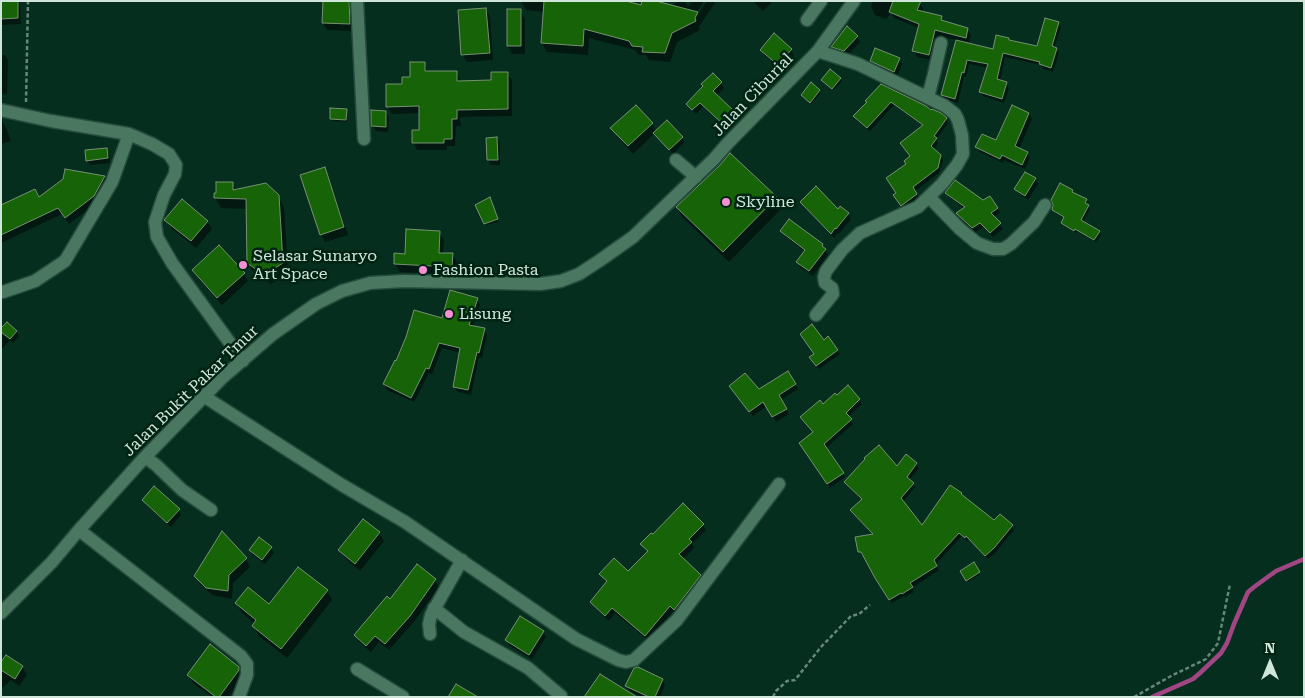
<!DOCTYPE html>
<html>
<head>
<meta charset="utf-8">
<style>
  body { margin:0 }
  #map { position:relative; width:1305px; height:698px; overflow:hidden; background:#052e1e; font-family:"Roboto Serif",serif }
  canvas { display:block }
  .frame { position:absolute; inset:0; border:2px solid #d1e6db; pointer-events:none }
  .north { position:absolute; left:1245px; top:638px; width:50px; height:50px; -webkit-text-stroke:4px #002414; paint-order:stroke; rotate:0deg; font-size:14px; font-weight:700; line-height:20px; text-align:center; color:#d1e6db }
  .north::after { content:''; display:block; margin:auto; width:18px; height:22px; background:#d1e6db; clip-path:polygon(50% 0,100% 100%,50% 72%,0 100%) }
</style>
</head>
<body>
<div id="map">
<canvas width="1305" height="698"></canvas>
<div class="frame"></div>
<div class="north">N</div>
</div>
<script>
const ctx = document.querySelector('canvas').getContext('2d');
ctx.lineJoin = 'round';
function fillPath(path, color) { ctx.fillStyle = color; ctx.fill(path, 'evenodd'); }
const shape = rows => new Path2D(rows.map(r => 'M' + r).join(''));
function stroke(path, color, width, dash) { ctx.strokeStyle = color; ctx.lineWidth = width; ctx.lineCap = dash ? 'butt' : 'round'; ctx.setLineDash(dash || []); ctx.stroke(path); }
function write(font, color, halo, rows, align = 'center') {
  ctx.font = font + ' "Roboto Serif",serif'; ctx.lineWidth = 5; ctx.setLineDash([]); ctx.textBaseline = 'middle'; ctx.strokeStyle = halo; ctx.fillStyle = color; for (const [text, x, y, turn = 0] of rows) {
    ctx.save(); ctx.translate(x, y); ctx.rotate((+turn || 0) * Math.PI / 180); ctx.textAlign = isNaN(turn) ? turn : align; if (halo) ctx.strokeText(text, 0, 0); ctx.fillText(text, 0, 0); ctx.restore();
  }
}
fillPath(shape([
  [1,1,20,1,21,24,1,25],
  [324,1,355,1,353,31,327,30,323,23],
  [521,1,596,1,642,7,670,6,680,1,685,1,688,7,692,1,704,1,690,22,692,23,707,1,716,1,699,27,700,30,677,42,670,62,649,60,646,55,639,55,635,50,589,38,588,55,547,52,542,43,544,12,526,10],
  [753,1,773,1,763,11],
  [873,1,920,2,923,9,922,13,941,17,944,23,967,29,971,35,969,44,994,50,1009,39,1010,42,1038,48,1058,23,1061,27,1054,48,1056,49,1059,53,1053,72,1043,69,1041,65,1005,57,1000,81,1006,83,1009,88,1004,103,983,96,981,92,988,68,969,64,966,77,964,76,958,103,945,99,942,95,957,40,938,36,932,60,917,57,914,51,919,28,894,18,891,13,886,19,875,15,871,7],
  [486,9,490,17,493,60,467,62,462,54],
  [508,11,520,11,525,19,525,54,512,54,508,46],
  [857,37,860,42,847,56,835,52,833,47],
  [762,50,791,50,794,55,782,69,764,55],
  [1,55,5,55,8,60,7,94,1,94],
  [899,59,902,64,897,77,874,66,871,61],
  [424,63,428,72,456,72,460,79,460,82,493,82,507,73,512,80,512,116,460,117,461,126,456,126,455,146,447,146,447,150,417,150,413,142,421,131,420,113,392,114,387,106,404,85,412,78],
  [830,71,842,81,834,90,824,82],
  [713,74,724,88,716,96,734,113,737,118,727,129,703,107,696,114,687,104],
  [811,84,821,93,811,104,803,97],
  [881,86,946,119,948,123,936,140,938,143,934,150,940,155,943,160,939,173,914,192,919,198,904,209,897,200,908,165,923,126,894,105,870,131,857,121,855,116],
  [346,110,347,113,347,122,332,121,331,119],
  [386,112,389,117,388,132,376,131,373,126],
  [1029,114,1032,119,1019,149,1027,153,1030,158,1025,169,1004,160,1003,163,980,152,977,147,996,142],
  [1,119,6,128,11,141,1,144],
  [652,124,656,132,682,138,684,143,673,154,658,138,655,133,633,154,617,136,612,128],
  [497,138,500,143,500,165,491,165,488,160],
  [106,149,109,154,110,163,90,165,87,160],
  [324,168,328,176,348,235,325,242,321,234],
  [66,170,105,177,108,183,97,203,69,224,62,214,1,243,1,206,39,198,64,179],
  [1035,179,1038,184,1028,200,1019,194,1016,189],
  [232,183,236,190,278,196,284,207,288,273,271,284,254,273,248,263,247,209,221,208,215,198],
  [1072,191,1074,195,1086,200,1087,203,1086,205,1090,209,1083,222,1099,232,1101,235,1096,242,1077,231,1076,233,1064,226,1062,223,1065,219,1055,213,1053,210],
  [946,193,983,202,990,197,1000,213,993,217,1003,229,993,237,983,227,975,232,960,218,958,214,965,209,949,197],
  [776,198,782,208,729,262,683,218,677,208],
  [491,201,498,222,486,225,476,205],
  [801,202,848,214,851,219,839,234,838,233,834,238,804,207],
  [166,220,207,221,212,229,196,248,171,228],
  [782,231,822,245,828,255,813,276,800,267,798,262,805,252,785,236],
  [439,232,444,240,443,254,452,254,457,262,456,275,400,272,395,264,395,254,407,255],
  [193,270,244,273,248,281,222,305,198,278],
  [477,299,480,305,473,327,484,329,487,335,482,358,479,357,471,395,458,392,454,387,461,353,442,348,432,374,429,373,414,402,387,390,384,384,442,320],
  [1,330,16,331,19,336,13,343,10,340,1,350],
  [823,341,837,350,840,354,819,369,813,362,816,354],
  [788,373,798,389,781,400,789,414,776,422,767,406,753,416,733,392,758,391],
  [848,387,862,404,848,417,853,424,826,448,845,477,830,488,803,448,814,433,822,406,837,397],
  [916,464,919,468,909,480,915,487,903,502,922,527,963,498,995,522,1012,526,1014,530,996,552,988,559,969,539,967,541,962,536,935,565,939,570,912,588,914,592,905,597,904,596,892,603,879,583,864,555,862,556,860,552,874,535,863,500,847,486,845,482],
  [143,500,179,510,181,515,171,527,146,505],
  [683,504,703,525,706,530,692,544,694,548,683,559,700,575,703,581,678,615,673,611,648,640,615,613,609,621,595,608,592,602,607,582,601,574,628,572,648,552,642,544,653,536],
  [364,521,379,533,384,541,360,571,345,558,340,551],
  [271,548,274,553,265,564,253,555,250,550],
  [246,559,250,567,233,583,232,599,212,595,200,584,196,576],
  [974,564,980,574,968,582,962,572],
  [417,566,435,580,439,587,413,623,389,650,379,642,371,652,359,642,355,635,390,601],
  [327,590,332,600,287,658,259,636,253,626,255,624,242,613,236,603,269,606],
  [543,632,546,637,532,659,510,646,507,640],
  [1,664,22,667,27,675,19,686,11,680,1,689],
  [238,668,243,676,243,678,229,697,212,697,193,683,188,675],
  [662,680,665,685,660,697,643,697,630,691,627,686]
]), '#0007');
stroke(shape([
  [1152,697,1193,679,1200,673,1221,653,1227,643,1234,624,1248,592,1254,587,1276,571,1304,559]
]), '#9f4683', 4.5);
const building = shape([
  [1,1,18,1,18,18,1,19,1,1],
  [323,1,349,1,350,24,322,23,323,1],
  [544,1,626,1,641,5,642,1,656,1,698,12,695,18,696,21,672,33,665,53,642,52,643,47,632,46,629,41,584,29,583,46,541,43,544,1],
  [893,1,921,1,917,10,942,16,941,20,968,28,966,38,935,30,929,55,912,51,919,24,889,12,893,1],
  [486,8,490,53,461,55,458,10,486,8],
  [507,9,521,9,521,46,507,46,507,9],
  [1045,18,1059,22,1052,46,1057,48,1051,68,1039,64,1040,62,1003,53,997,79,1007,82,1002,99,979,92,988,64,967,60,964,73,962,72,955,99,941,95,956,40,993,49,996,35,1009,38,1009,40,1037,46,1045,18],
  [847,26,858,36,844,51,831,47,847,26],
  [774,33,792,49,778,65,760,50,774,33],
  [875,48,900,58,894,72,870,61,875,48],
  [410,62,425,62,425,71,457,71,457,81,491,80,491,72,508,72,508,109,457,110,457,119,452,119,452,139,444,139,444,143,412,143,412,130,419,130,419,106,386,107,386,84,402,84,402,77,410,77,410,62],
  [830,69,841,78,832,89,821,80,830,69],
  [713,73,722,82,713,91,735,112,724,125,700,103,692,110,686,104,703,86,701,84,713,73],
  [811,82,820,90,810,103,801,95,811,82],
  [881,84,926,106,931,110,932,109,941,113,947,118,934,136,937,138,931,146,941,155,938,168,913,187,917,194,901,206,893,195,896,193,886,178,906,164,904,161,910,156,900,143,923,125,891,102,867,128,853,116,867,102,865,101,881,84],
  [636,105,653,123,628,146,610,128,636,105],
  [1012,105,1029,113,1015,146,1028,152,1022,165,1002,155,1000,159,975,147,982,134,996,140,1012,105],
  [330,108,347,109,346,120,330,119,330,108],
  [371,110,386,111,386,127,371,126,371,110],
  [667,120,683,137,669,150,653,133,667,120],
  [497,137,498,160,487,160,486,138,497,137],
  [107,148,108,158,86,161,85,150,107,148],
  [730,153,777,197,723,252,676,207,720,165,730,153],
  [325,167,344,227,320,235,300,175,325,167],
  [65,169,105,176,94,196,65,218,58,208,1,235,1,205,35,189,39,197,63,179,65,169],
  [1025,172,1036,178,1025,196,1014,189,1025,172],
  [955,180,983,200,990,196,998,208,991,213,1001,223,990,233,980,223,972,228,956,213,965,207,945,193,955,180],
  [216,182,233,182,233,190,266,183,279,195,283,263,264,275,247,263,246,199,214,198,214,193,216,193,216,182],
  [1060,183,1073,190,1072,192,1087,199,1085,203,1089,205,1081,220,1100,231,1094,240,1075,229,1074,231,1061,223,1064,217,1052,210,1053,205,1051,200,1060,183],
  [816,186,838,209,840,206,849,213,836,229,835,228,831,234,800,202,816,186],
  [490,197,498,219,484,224,475,205,490,197],
  [182,199,208,221,191,241,164,220,182,199],
  [789,219,823,244,822,246,826,249,809,271,796,262,805,250,780,231,789,219],
  [406,229,440,231,439,253,453,253,452,267,394,264,394,253,405,254,406,229],
  [219,245,245,273,217,298,192,270,219,245],
  [450,290,478,298,469,325,485,328,479,353,477,352,468,390,453,387,460,348,439,343,429,369,426,368,411,398,383,384,395,360,396,361,406,337,414,310,442,318,450,290],
  [7,322,17,331,10,339,1,332,1,328,7,322],
  [812,324,824,340,828,336,838,350,816,366,809,357,814,354,800,334,812,324],
  [788,371,796,384,779,395,787,409,772,417,763,402,749,412,729,386,745,373,759,389,788,371],
  [848,385,860,399,846,413,852,419,824,444,844,473,827,484,799,443,813,432,800,417,820,400,823,404,835,393,837,395,848,385],
  [879,445,897,466,906,454,917,463,907,477,914,483,901,498,922,525,950,485,962,493,961,494,994,520,1000,514,1013,525,994,548,985,556,966,536,965,538,959,533,934,560,937,566,910,583,913,587,902,594,901,593,889,600,875,578,861,552,858,552,855,537,873,534,850,510,862,499,844,482,865,459,864,458,879,445],
  [154,486,180,509,167,523,142,500,154,486],
  [683,503,704,524,689,539,692,542,679,554,701,575,674,610,670,606,645,636,612,608,605,616,590,602,607,581,599,574,614,558,628,571,648,551,640,544,651,533,653,534,683,503],
  [363,519,380,532,355,564,338,550,363,519],
  [222,531,247,558,229,575,228,591,206,588,194,576,222,531],
  [259,537,272,547,262,560,249,550,259,537],
  [974,562,980,572,966,581,960,571,974,562],
  [417,564,436,579,410,616,385,644,375,636,366,646,354,635,387,596,390,599,417,564],
  [298,567,328,590,281,649,252,626,256,620,235,603,248,587,269,604,298,567],
  [520,616,544,631,529,655,505,640,520,616],
  [210,644,239,667,239,670,219,697,216,697,187,675,210,644],
  [6,655,23,666,15,679,1,670,1,662,6,655],
  [638,667,663,679,655,697,649,697,625,686,634,668,638,667],
  [600,674,637,697,584,697,600,674],
  [456,684,478,697,448,697,456,684]
]);
fillPath(building, '#166407');
stroke(building, '#779172', 1);
const minor = shape([
  [357,1,364,139],
  [807,20,821,1],
  [928,97,934,74,941,43],
  [1,110,51,121,129,134,152,144,169,154,176,165,175,174,164,195,155,222,157,237,172,263,243,361],
  [676,160,696,177],
  [929,197,960,229,977,243,993,249,1003,249,1011,244,1034,222,1045,205],
  [3,292,35,281,65,261,112,182,129,134],
  [816,315,833,294,832,288,825,283,824,277,826,271,842,250,860,233,918,207,942,184,957,165,963,154,962,135,958,120,955,114,945,106,858,64,818,51],
  [205,397,342,485,405,522,576,639,618,660,626,662,634,660,677,620,779,484],
  [145,457,156,465,182,490,211,510],
  [79,530,241,656,247,664,247,675,239,697],
  [434,608,464,632,528,668,561,696],
  [1,613,52,562,79,530,145,457,222,378,273,334,316,304,342,291,370,283,404,281,540,284,561,281,579,274,599,261,633,237,714,159,728,143,818,51,854,1],
  [430,634,429,624,431,615,462,560],
  [357,669,403,697]
]);
stroke(minor, '#264b3c', 15);
stroke(shape([
  [26,102,28,1],
  [773,697,776,691,787,681,795,680,821,647,851,616,859,614,870,605],
  [1134,697,1171,676,1206,659,1218,643,1230,584]
]), '#678779', 2.5, [4, 2.5]);
stroke(minor, '#497760', 12);
for (const [x, y, r, color] of [
  [726,202,5,"#f591d2"],
  [243,265,5,"#f591d2"],
  [423,270,5,"#f591d2"],
  [449,314,5,"#f591d2"]
]) { const dot = new Path2D(); dot.arc(x, y, r, 0, 2 * Math.PI); ctx.fillStyle = color; ctx.fill(dot); stroke(dot, '#002414', 2); }
write('16px', '#d1e6db', '#002414', [
  ["Jalan Ciburial",753,95,-46],
  ["Jalan Bukit Pakar Tmur",191,391,-44]
]);
write('16px', '#d1e6db', '#002414', [
  ["Skyline",736,202],
  ["Selasar Sunaryo",253,256],
  ["Art Space",253,274],
  ["Fashion Pasta",433,270],
  ["Lisung",459,314]
], 'left');
</script>
</body>
</html>
